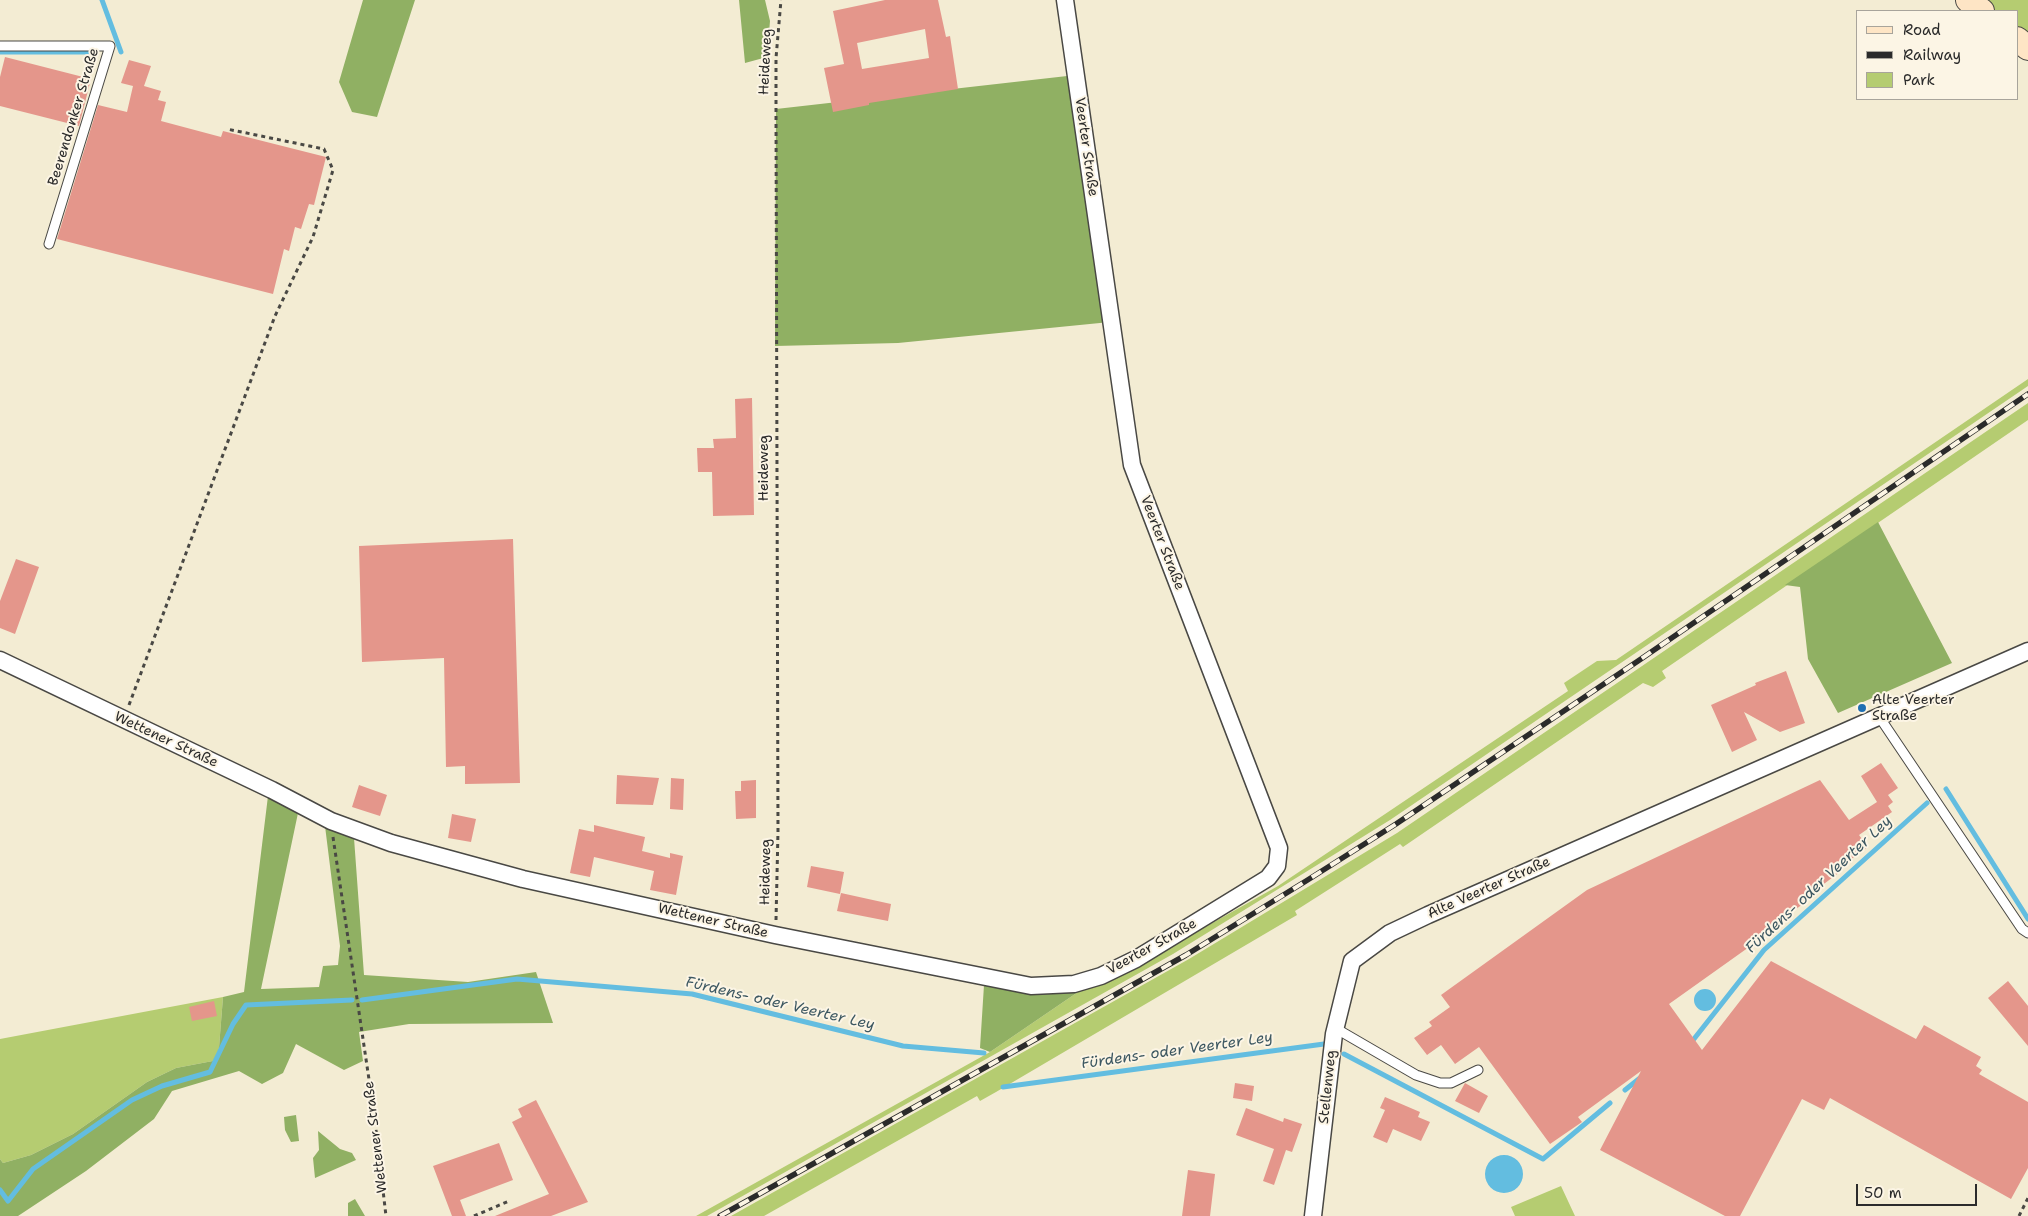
<!DOCTYPE html>
<html>
<head>
<meta charset="utf-8">
<style>
  body { margin:0 }
  #map { position:relative; width:2028px; height:1216px; overflow:hidden; background:#f3ecd3; font-family:"Shantell Sans",sans-serif }
  canvas { display:block }
  .legend { position:absolute; left:1856px; top:10px; width:162px; height:90px; box-sizing:border-box; background:#fcf5e5; border:1px solid #a8a49b; margin:0; padding:6px 9px; list-style:none; font-size:15px; color:#2b2b2b }
  .legend li { display:flex; align-items:center; gap:10px; height:25px }
  .legend b { width:25px; border:1px solid #a8a49b }
  .scale { position:absolute; left:1856px; top:1184px; width:121px; height:22px; box-sizing:border-box; border:2px solid #2b2b2b; border-top:0; padding-left:6px; font-size:15px; line-height:18px; white-space:nowrap; color:#2b2b2b; -webkit-text-stroke:4px #fcf5e5; paint-order:stroke }
</style>
</head>
<body>
<div id="map">
<canvas width="2028" height="1216"></canvas>
<ul class="legend">
<li><b style="height:6px;background:#fee5c5"></b>Road</li>
<li><b style="height:6px;background:#2b2b2b"></b>Railway</li>
<li><b style="height:14px;background:#b5cc71"></b>Park</li>
</ul>
<div class="scale">50 m</div>
</div>
<script>
const ctx = document.querySelector('canvas').getContext('2d');
ctx.lineJoin = 'round';
function fillPath(path, color) { ctx.fillStyle = color; ctx.fill(path, 'evenodd'); }
const shape = rows => new Path2D(rows.map(r => 'M' + r).join(''));
function stroke(path, color, width, dash) { ctx.strokeStyle = color; ctx.lineWidth = width; ctx.lineCap = dash ? 'butt' : 'round'; ctx.setLineDash(dash || []); ctx.stroke(path); }
function write(font, color, halo, rows, align = 'center') {
  ctx.font = font + ' "Shantell Sans",sans-serif'; ctx.lineWidth = 4; ctx.setLineDash([]); ctx.textBaseline = 'middle'; ctx.strokeStyle = halo; ctx.fillStyle = color; for (const [text, x, y, turn = 0] of rows) {
    ctx.save(); ctx.translate(x, y); ctx.rotate((+turn || 0) * Math.PI / 180); ctx.textAlign = isNaN(turn) ? turn : align; if (halo) ctx.strokeText(text, 0, 0); ctx.fillText(text, 0, 0); ctx.restore();
  }
}
fillPath(shape([
  [1961,0,2028,0,2028,58,2017,48,2017,11,1974,11],
  [2028,379,2028,386,1390,820,1173,954,707,1216,696,1216,990,1052,1078,992,1134,967,1278,886,1568,691,1564,683,1597,661,1616,660],
  [2028,403,2028,420,1662,671,1666,678,1653,687,1643,683,1403,847,1400,844,1295,911,1297,915,996,1092,980,1101,977,1096,764,1216,731,1216,1189,959,1397,833],
  [223,997,218,1060,176,1068,147,1082,73,1134,31,1155,3,1163,0,1159,0,1039],
  [1561,1186,1575,1216,1515,1216,1511,1207]
]), '#b5cc71');
fillPath(shape([
  [363,0,415,0,377,117,352,112,339,82],
  [739,0,765,0,770,21,767,57,745,63],
  [1076,75,1110,322,898,343,775,346,776,109],
  [1878,522,1952,663,1838,713,1808,659,1800,587,1785,585],
  [268,796,298,813,261,989,319,987,323,966,338,965,340,946,325,826,354,838,364,975,468,982,536,972,553,1023,409,1024,359,1032,363,1061,344,1070,296,1044,283,1073,262,1084,239,1071,172,1091,154,1119,86,1171,18,1216,0,1216,0,1159,3,1163,31,1155,73,1134,147,1082,176,1068,218,1060,223,997,244,992],
  [984,985,1029,993,1078,992,990,1052,980,1048],
  [296,1115,299,1141,291,1142,285,1130,284,1117],
  [318,1131,340,1149,352,1153,356,1160,315,1178,313,1158,319,1150],
  [355,1199,365,1216,348,1216,348,1203]
]), '#90b063');
fillPath(shape([
  '1694 1000a11 11 0 1 1 22 0a11 11 0 1 1-22 0Z',
  '1485 1174a19 19 0 1 1 38 0a19 19 0 1 1-38 0Z'
]), '#63bde0');
stroke(shape([
  [102,0,121,52],
  [0,52,94,52],
  [1946,789,2028,919],
  [362,1000,517,979,692,994,903,1046,984,1053],
  [1690,1044,1764,950,1927,803],
  [1344,1054,1543,1159,1610,1103],
  [1003,1087,1324,1044],
  [1625,1090,1640,1078],
  [0,1190,8,1201,33,1169,132,1100,162,1086,210,1072,233,1024,246,1005,352,1000]
]), '#63bde0', 5);
fillPath(shape([
  [885,0,938,0,946,37,950,36,958,89,869,103,869,105,833,112,824,68,844,64,833,11],
  [925,29,929,58,862,69,857,43],
  [5,57,91,79,79,126,0,106,0,77],
  [129,60,151,66,144,86,161,91,158,100,166,102,161,121,221,137,223,131,326,157,314,205,309,204,301,229,295,227,289,251,284,249,273,294,57,239,98,105,127,112,133,86,121,83],
  [752,398,754,515,713,516,712,472,698,472,697,448,714,448,713,439,736,438,735,399],
  [513,539,520,783,465,784,465,766,446,767,444,658,362,662,359,546],
  [16,559,39,567,15,634,0,628,0,601],
  [1786,671,1805,723,1780,732,1744,712,1757,740,1732,752,1711,705,1756,685,1755,683],
  [1881,763,1898,788,1888,795,1893,802,1888,806,1892,812,1859,835,1868,847,1839,868,1841,871,1812,893,1814,896,1785,917,1787,920,1669,1004,1702,1050,1771,961,1916,1039,1924,1025,1981,1057,1976,1066,1982,1070,1979,1074,2028,1102,2028,1168,2011,1199,1830,1098,1824,1110,1802,1099,1740,1216,1725,1216,1600,1150,1641,1071,1578,1117,1582,1122,1550,1144,1479,1047,1455,1064,1441,1045,1427,1055,1414,1038,1432,1026,1429,1022,1450,1007,1441,995,1587,890,1820,780,1849,820,1877,802,1861,776],
  [617,775,659,778,653,805,616,804],
  [671,778,684,779,683,810,670,809],
  [756,780,756,818,736,819,735,791,741,791,741,781],
  [359,785,387,795,380,816,352,807],
  [452,814,476,819,471,842,448,838],
  [594,825,645,837,642,851,670,858,670,853,683,856,676,895,650,890,654,871,594,857,590,877,570,873,579,829,594,832],
  [811,866,844,872,840,894,807,887],
  [841,893,891,904,888,921,837,911],
  [2008,981,2028,1006,2028,1046,1988,998],
  [214,1001,217,1016,192,1021,189,1007],
  [1235,1083,1254,1086,1252,1101,1233,1098],
  [1465,1083,1488,1096,1479,1113,1455,1101],
  [1385,1097,1420,1112,1418,1117,1430,1122,1421,1141,1393,1129,1387,1143,1373,1137,1385,1110,1380,1108],
  [536,1100,588,1202,551,1216,495,1216,549,1194,512,1122,522,1117,518,1109],
  [1246,1108,1283,1122,1284,1118,1302,1124,1292,1152,1286,1150,1274,1185,1263,1181,1274,1149,1236,1135],
  [499,1143,513,1180,460,1200,466,1216,452,1216,433,1166],
  [1188,1170,1215,1174,1210,1216,1182,1216]
]), '#e4968b');
const lane = shape([
  [0,46,110,46,49,244],
  [1878,715,2022,929,2028,933],
  [1335,1028,1416,1075,1440,1083,1451,1083,1478,1070]
]);
const street = shape([
  [0,660,272,790,331,821,391,843,523,879,775,935,1031,986,1074,984,1101,976,1136,959,1268,878,1277,866,1279,848,1132,465,1065,0],
  [1313,1216,1334,1034,1352,961,1390,933,1428,915,2028,651]
]);
const secondary = shape([
  [1968,0,1982,11],
  [2017,39,2028,48]
]);
stroke(lane, '#494844', 11);
stroke(street, '#494844', 19);
stroke(secondary, '#494844', 26);
stroke(shape([
  [129,705,275,316,313,237,333,170,324,149,227,129],
  [333,837,374,1113,386,1216],
  [776,920,778,831,776,109,776,58,781,0],
  [474,1216,509,1201],
  [2019,1216,2028,1198]
]), '#494844', 3, [4, 4]);
stroke(lane, '#fff', 9);
stroke(street, '#fff', 16);
stroke(secondary, '#fee5c5', 24);
const rail = shape([
  [720,1216,1186,955,1306,881,1396,824,1638,661,2028,394]
]);
stroke(rail, '#2b2b2b', 5.5);
stroke(rail, '#fcf5e5', 4, [11]);
for (const [x, y, r, color] of [
  [1862,708,5,"#1f6fb2"]
]) { const dot = new Path2D(); dot.arc(x, y, r, 0, 2 * Math.PI); ctx.fillStyle = color; ctx.fill(dot); stroke(dot, '#fcf5e5', 2); }
write('14px', '#2b2b2b', '#fcf5e5', [
  ["Heideweg",766,62,-87],
  ["Beerendonker Straße",74,117,-73],
  ["Veerter Straße",1086,147,82],
  ["Heideweg",764,468,-90],
  ["Veerter Straße",1162,543,69],
  ["Wettener Straße",166,740,25],
  ["Heideweg",766,872,-89],
  ["Alte Veerter Straße",1489,888,-24],
  ["Wettener Straße",713,921,13],
  ["Veerter Straße",1152,947,-29],
  ["Stellenweg",1328,1087,-84],
  ["Wettener Straße",376,1137,-97]
]);
write('14px', '#2b2b2b', '#fcf5e5', [
  ["Alte Veerter",1872,700],
  ["Straße",1872,716]
], 'left');
write('italic 15px', '#3c5761', '#fcf5e5', [
  ["Fürdens- oder Veerter Ley",1819,885,-43],
  ["Fürdens- oder Veerter Ley",780,1004,13],
  ["Fürdens- oder Veerter Ley",1177,1051,-8]
]);
</script>
</body>
</html>
